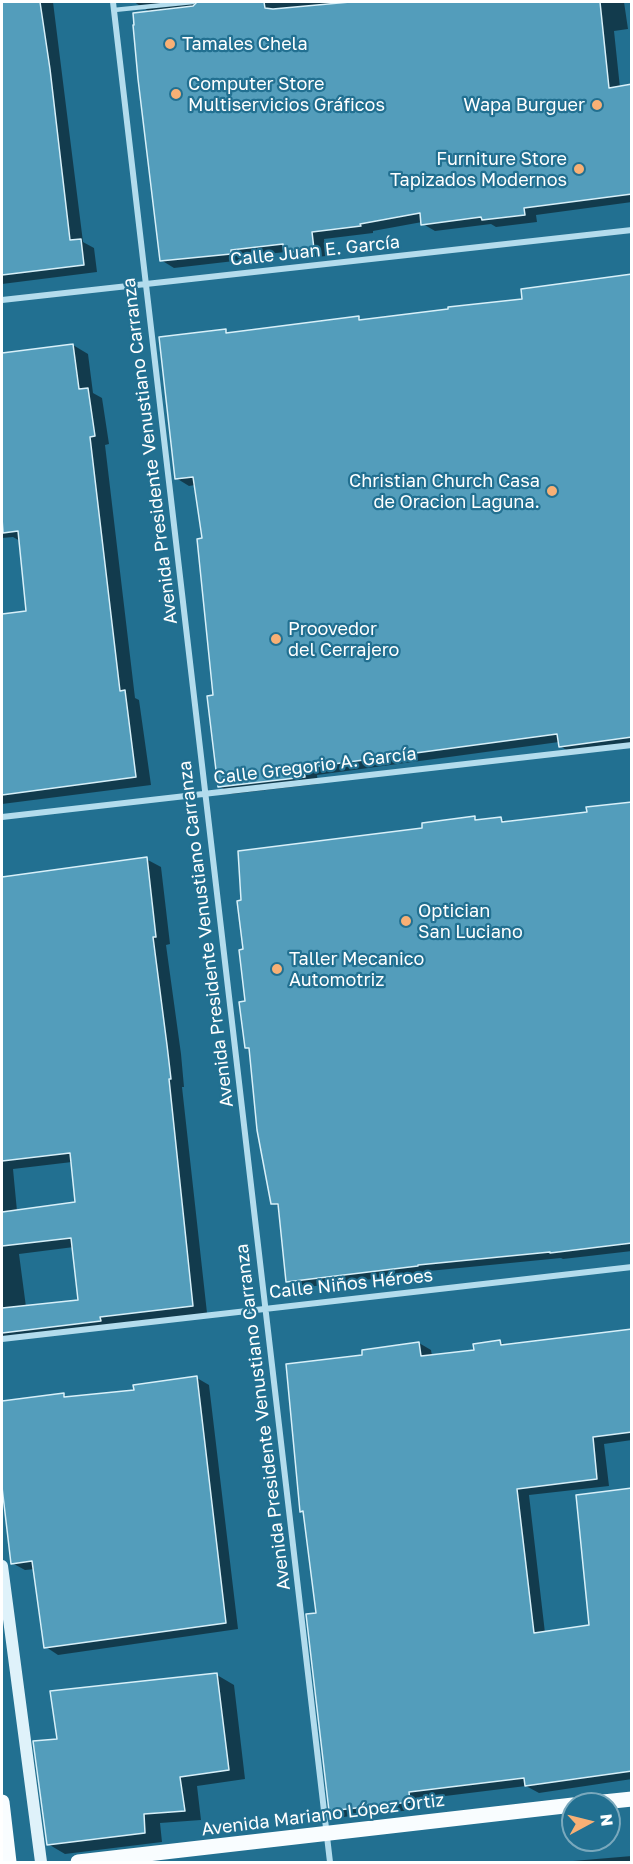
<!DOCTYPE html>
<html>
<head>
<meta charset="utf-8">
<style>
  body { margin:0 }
  #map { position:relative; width:633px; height:1864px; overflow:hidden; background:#227091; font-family:"Golos Text",sans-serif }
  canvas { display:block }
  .frame { position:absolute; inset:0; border:3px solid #fff; pointer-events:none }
  .north { position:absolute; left:561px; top:1792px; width:60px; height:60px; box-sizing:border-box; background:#227091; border:2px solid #7aa9bd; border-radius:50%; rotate:83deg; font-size:16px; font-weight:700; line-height:24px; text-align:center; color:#fff }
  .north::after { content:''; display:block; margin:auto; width:21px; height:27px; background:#f8b075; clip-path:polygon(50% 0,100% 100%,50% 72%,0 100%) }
</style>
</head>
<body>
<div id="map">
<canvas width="633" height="1864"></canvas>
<div class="frame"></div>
<div class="north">N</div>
</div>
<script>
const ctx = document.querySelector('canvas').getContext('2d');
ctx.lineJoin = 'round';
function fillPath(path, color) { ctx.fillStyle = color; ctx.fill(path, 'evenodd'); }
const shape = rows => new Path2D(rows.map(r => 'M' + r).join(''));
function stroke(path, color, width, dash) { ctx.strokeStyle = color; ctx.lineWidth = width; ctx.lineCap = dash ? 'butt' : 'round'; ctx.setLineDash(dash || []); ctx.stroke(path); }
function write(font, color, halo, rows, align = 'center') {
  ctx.font = font + ' "Golos Text",sans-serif'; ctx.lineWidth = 4.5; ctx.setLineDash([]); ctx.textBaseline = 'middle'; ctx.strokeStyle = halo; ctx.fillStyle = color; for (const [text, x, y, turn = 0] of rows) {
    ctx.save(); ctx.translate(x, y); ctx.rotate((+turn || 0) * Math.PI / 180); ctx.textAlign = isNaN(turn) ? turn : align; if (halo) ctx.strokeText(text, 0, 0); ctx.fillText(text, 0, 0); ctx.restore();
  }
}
fillPath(shape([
  [2,2,53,2,83,242,94,248,97,272,2,284],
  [134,2,624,2,628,29,614,31,620,88,632,87,632,202,536,215,537,222,496,227,491,224,435,231,423,224,422,222,373,231,373,233,324,239,326,256,298,259,285,252,243,257,243,260,174,268,161,260,150,12],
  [632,276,632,745,573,754,560,746,559,742,317,775,318,784,232,794,219,786,204,539,195,485,189,486,176,478,225,331,231,334,359,318,364,321,524,300],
  [73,345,88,354,93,393,102,398,109,444,105,445,135,698,139,700,151,785,2,804,2,616,28,612,20,541,13,537,2,538,2,355],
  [632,803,632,1251,563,1259,561,1258,429,1271,429,1272,299,1288,287,1281,280,1207,273,1203,250,1050,246,1047,246,1002,424,829,475,818,480,821,501,819,508,823,589,813],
  [146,859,161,867,170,944,166,945,181,1054,184,1087,182,1087,207,1313,2,1340,2,879],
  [72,1162,77,1204,17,1211,13,1169],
  [74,1247,80,1301,26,1307,19,1254],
  [632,1330,632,1440,604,1444,609,1486,529,1495,545,1633,591,1626,632,1490,632,1779,539,1793,526,1786,421,1799,422,1809,343,1817,331,1810,318,1614,304,1512,301,1511,364,1356,419,1343,431,1350,432,1356,476,1351,500,1342,507,1346],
  [197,1378,209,1385,238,1629,58,1655,46,1647,35,1569,25,1570,12,1563,2,1460,2,1402,64,1395,69,1398,136,1391],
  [217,1675,234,1685,245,1779,197,1786,201,1820,160,1823,162,1842,65,1854,48,1844],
  [632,1856,632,1862,561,1862]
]), '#0007');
const building = shape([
  [2,2,40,2,50,69,70,240,81,239,84,265,2,275,2,2],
  [197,2,264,2,265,8,273,9,350,2,600,2,609,88,632,84,632,194,524,208,525,215,482,220,481,217,421,225,420,213,360,224,361,226,312,232,314,249,284,253,283,244,231,250,231,254,160,261,138,79,133,25,134,25,133,13,193,6,197,2],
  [632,274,632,737,559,747,557,734,304,768,305,777,218,787,207,696,213,695,197,539,202,538,193,477,175,479,159,337,226,329,226,333,359,316,359,320,448,309,448,307,522,299,521,289,632,274],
  [73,344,79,389,88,388,95,436,90,437,120,691,125,690,136,777,2,795,2,614,26,611,18,531,3,533,2,518,2,353,73,344],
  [632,802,632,1243,550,1253,550,1252,418,1265,418,1266,286,1282,278,1204,271,1204,257,1130,249,1048,245,1048,239,1002,245,1001,239,950,243,949,237,901,241,900,238,851,422,828,422,823,475,816,475,820,501,817,502,822,587,812,586,807,632,802],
  [147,857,156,937,153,937,167,1045,171,1079,169,1079,193,1306,100,1317,101,1321,2,1333,2,1308,78,1300,71,1238,2,1246,2,1212,75,1202,70,1153,2,1161,2,877,147,857],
  [632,1329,632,1432,593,1437,597,1479,517,1489,534,1633,589,1625,576,1495,632,1488,632,1771,525,1786,524,1778,409,1792,410,1802,329,1811,306,1614,316,1613,303,1511,300,1512,286,1364,362,1355,362,1350,419,1342,421,1356,474,1350,473,1344,500,1340,501,1345,632,1329],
  [197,1376,226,1623,44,1648,32,1561,11,1564,2,1487,2,1401,64,1393,64,1397,134,1390,133,1385,197,1376],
  [217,1673,229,1770,180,1777,185,1811,144,1814,145,1833,47,1845,33,1741,57,1739,50,1691,217,1673]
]);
fillPath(building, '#539dbb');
stroke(building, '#d8f0f9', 1.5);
stroke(shape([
  [114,10,193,2]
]), '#b3dced', 4.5);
stroke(shape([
  [113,2,330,1862],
  [2,300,632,230],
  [2,817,632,745],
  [2,1339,632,1267]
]), '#b3dced', 6);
stroke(shape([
  [2,1566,41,1862]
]), '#dff2fa', 12);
stroke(shape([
  [2,1802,9,1862],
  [584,1804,632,1799],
  [78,1862,573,1805]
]), '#f9fdff', 15);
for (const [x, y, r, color] of [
  [170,44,6,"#f8b075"],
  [176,94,6,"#f8b075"],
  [597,105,6,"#f8b075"],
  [579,169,6,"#f8b075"],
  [552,491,6,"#f8b075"],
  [276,639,6,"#f8b075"],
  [406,921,6,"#f8b075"],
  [277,969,6,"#f8b075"]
]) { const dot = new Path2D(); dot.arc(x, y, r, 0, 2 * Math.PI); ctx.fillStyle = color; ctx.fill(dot); stroke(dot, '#227091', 2); }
write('18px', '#fff', '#227091', [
  ["Tamales Chela",182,44],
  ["Computer Store",188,84],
  ["Multiservicios Gráficos",188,105],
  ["Wapa Burguer",585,105,"right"],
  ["Furniture Store",567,159,"right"],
  ["Tapizados Modernos",567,180,"right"],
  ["Christian Church Casa",540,481,"right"],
  ["de Oracion Laguna.",540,502,"right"],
  ["Proovedor",288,629],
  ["del Cerrajero",288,650],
  ["Optician",418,911],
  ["San Luciano",418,932],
  ["Taller Mecanico",289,959],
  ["Automotriz",289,980]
], 'left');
write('18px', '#fff', '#227091', [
  ["Calle Juan E. García",315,251,-6],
  ["Avenida Presidente Venustiano Carranza",150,451,-97],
  ["Calle Gregorio A. García",315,766,-7],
  ["Avenida Presidente Venustiano Carranza",206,934,-97],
  ["Calle Niños Héroes",351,1284,-6],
  ["Avenida Presidente Venustiano Carranza",263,1417,-97],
  ["Avenida Mariano López Ortiz",323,1815,-7]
]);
</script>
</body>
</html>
